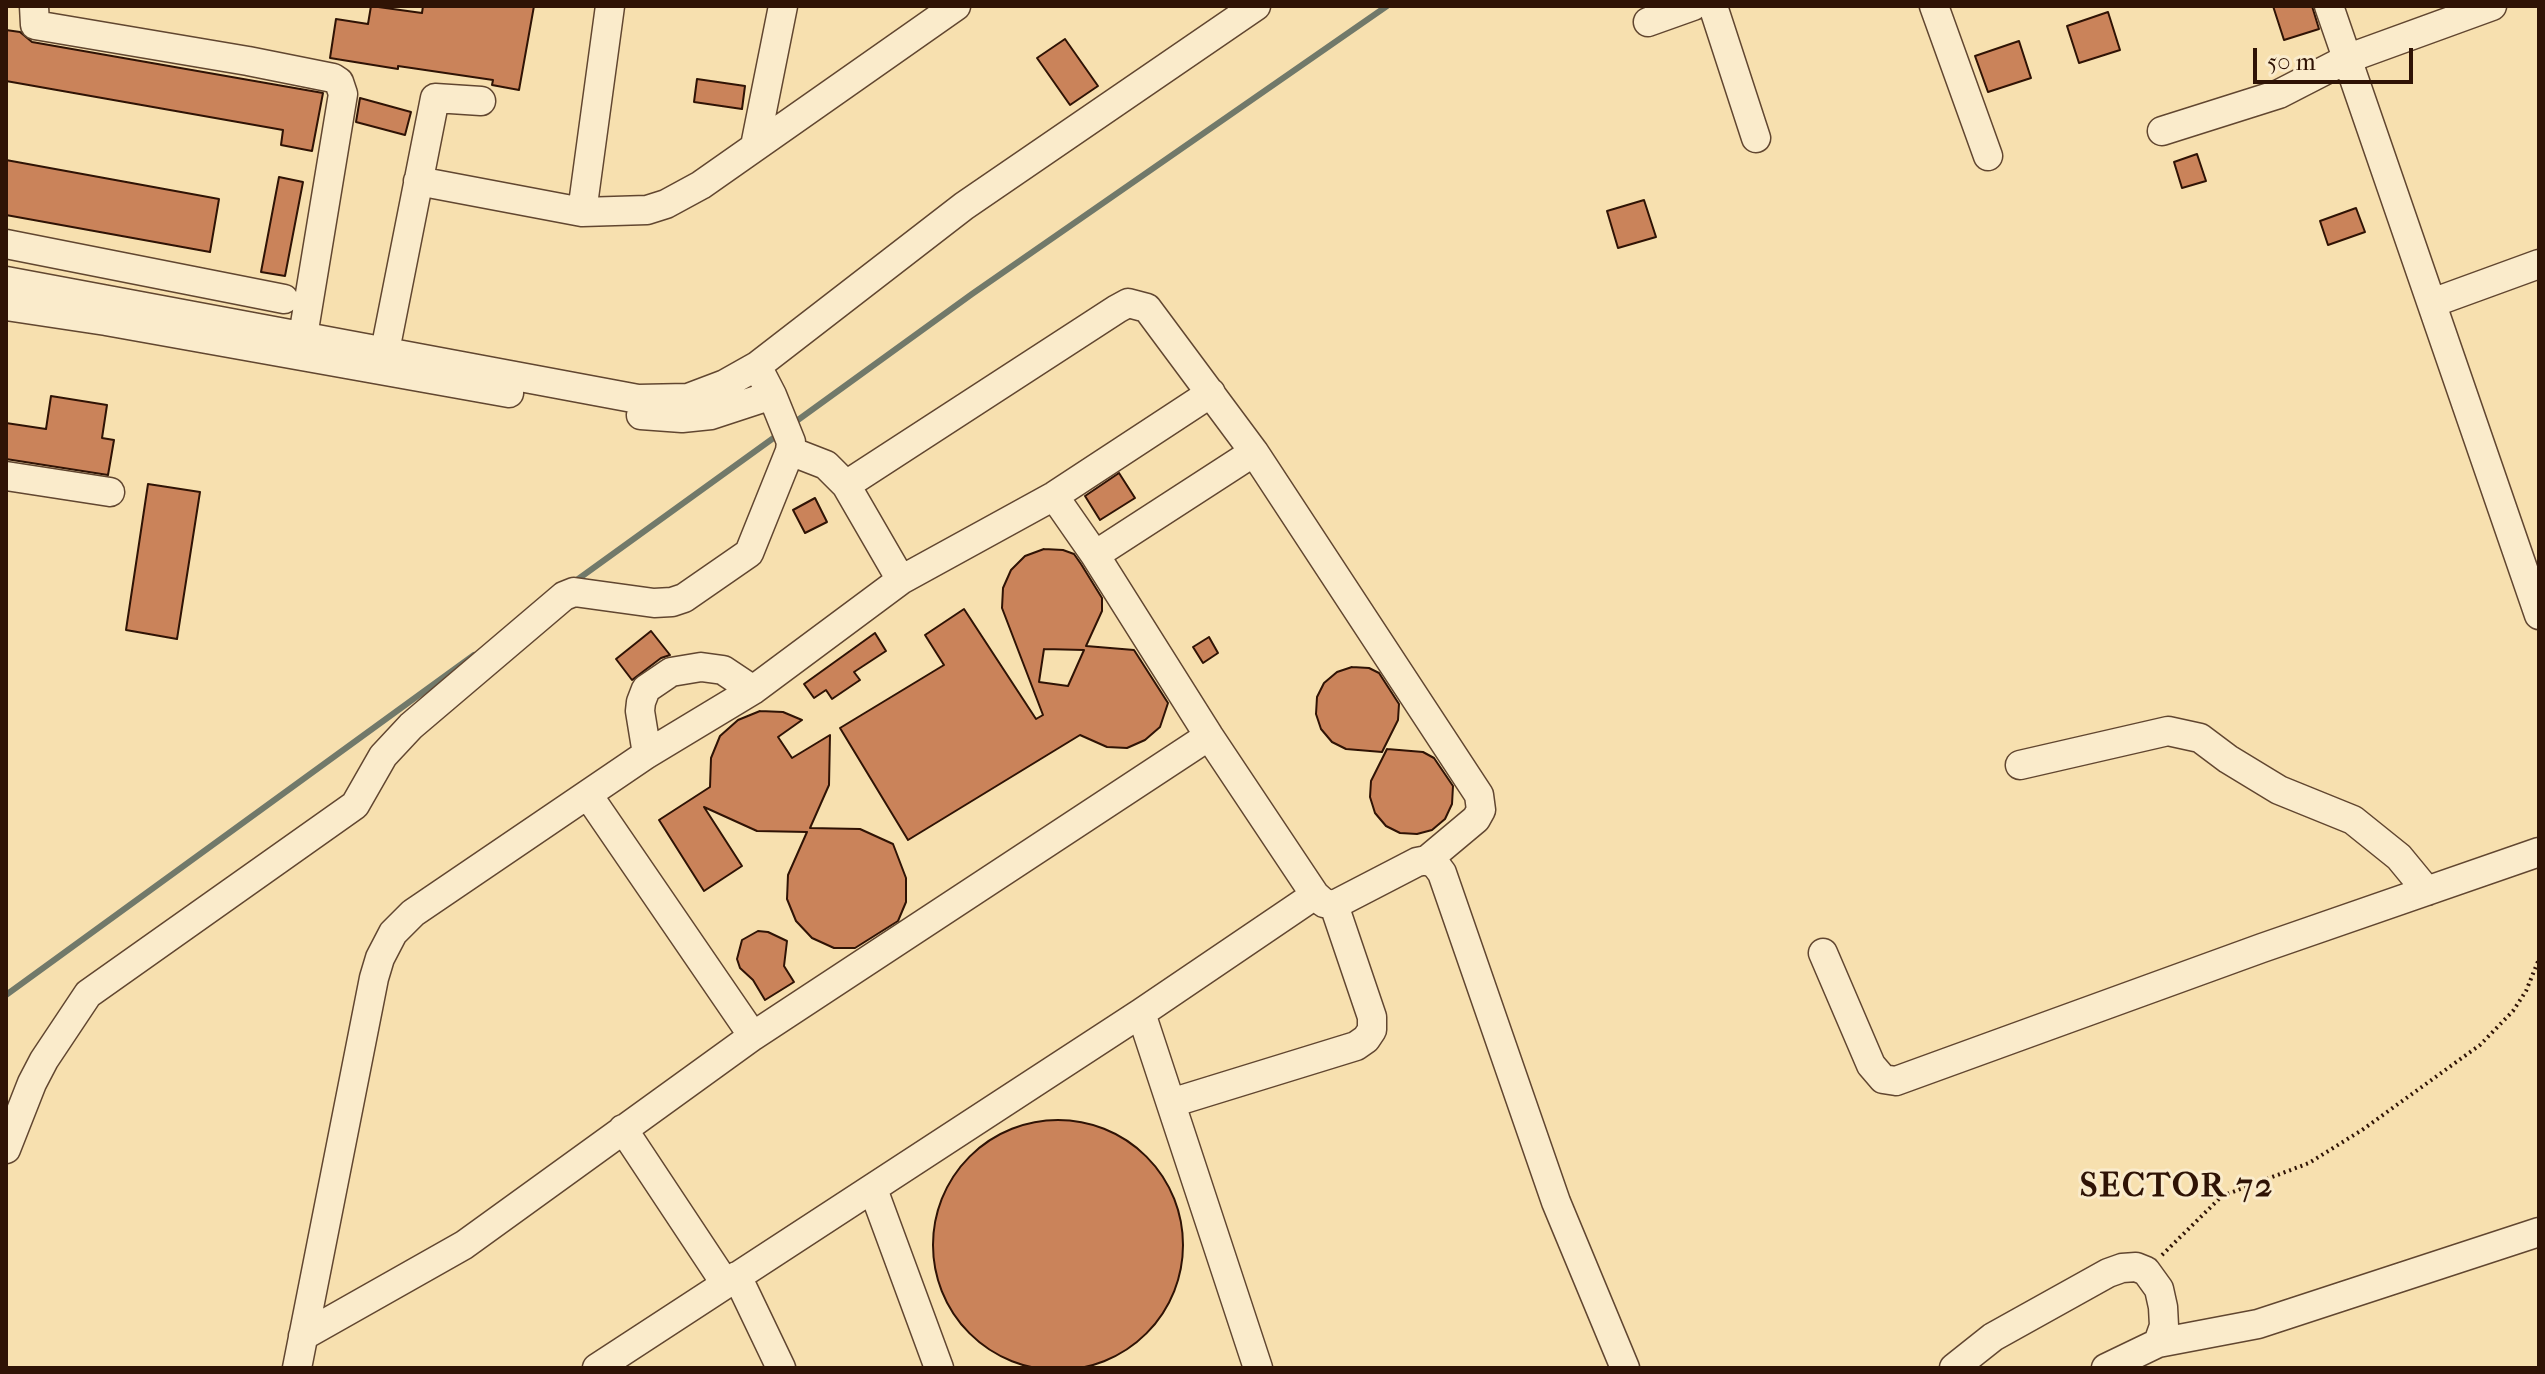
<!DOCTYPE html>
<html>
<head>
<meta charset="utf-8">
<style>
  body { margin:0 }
  #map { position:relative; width:2545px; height:1374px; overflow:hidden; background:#f7e0af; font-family:"IM FELL French Canon",serif }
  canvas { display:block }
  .frame { position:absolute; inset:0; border:8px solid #2f1305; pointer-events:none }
  .scale { position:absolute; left:2253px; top:48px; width:160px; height:36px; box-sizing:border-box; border:4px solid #2f1305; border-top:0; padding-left:10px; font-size:24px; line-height:28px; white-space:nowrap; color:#2f1305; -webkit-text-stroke:6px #faebcb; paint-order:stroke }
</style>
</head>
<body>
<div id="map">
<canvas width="2545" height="1374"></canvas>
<div class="frame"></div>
<div class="scale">50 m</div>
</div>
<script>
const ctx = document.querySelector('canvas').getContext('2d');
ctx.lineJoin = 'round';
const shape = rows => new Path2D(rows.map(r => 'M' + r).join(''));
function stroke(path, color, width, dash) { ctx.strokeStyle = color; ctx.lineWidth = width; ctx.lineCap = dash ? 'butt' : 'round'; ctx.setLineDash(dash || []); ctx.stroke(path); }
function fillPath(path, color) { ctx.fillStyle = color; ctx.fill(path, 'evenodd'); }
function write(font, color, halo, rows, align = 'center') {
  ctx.font = font + ' "IM FELL French Canon",serif'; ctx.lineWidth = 6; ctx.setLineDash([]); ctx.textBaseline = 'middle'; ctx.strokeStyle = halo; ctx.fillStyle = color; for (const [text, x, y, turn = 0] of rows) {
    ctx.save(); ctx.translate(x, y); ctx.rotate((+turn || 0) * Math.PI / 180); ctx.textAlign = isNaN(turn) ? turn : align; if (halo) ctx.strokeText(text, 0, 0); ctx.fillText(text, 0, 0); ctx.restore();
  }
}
stroke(shape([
  [791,425,972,294,1387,6],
  [574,582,779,434],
  [6,995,474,655]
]), '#71796a', 6);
const building = shape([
  [371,6,422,13,423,6,534,6,519,90,492,85,493,80,398,66,398,69,330,58,336,19,368,24,371,6],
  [2273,6,2312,6,2319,29,2284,40,2273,6],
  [2108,12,2120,50,2079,63,2067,26,2108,12],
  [6,30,20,32,32,42,323,93,312,151,281,145,283,130,6,81,6,30],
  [1065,39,1098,86,1070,105,1037,58,1065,39],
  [2019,41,2031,78,1988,92,1975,56,2019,41],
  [697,79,745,86,742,109,694,102,697,79],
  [360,98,411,112,405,135,356,122,360,98],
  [2197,154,2206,181,2182,188,2174,162,2197,154],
  [6,160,219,199,210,252,6,215,6,160],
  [279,177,303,182,285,276,261,272,279,177],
  [1644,200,1656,237,1618,248,1607,211,1644,200],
  [2356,208,2365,232,2328,245,2320,221,2356,208],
  [51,396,107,405,102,438,114,440,108,475,6,459,6,423,46,429,51,396],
  [1119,473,1135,498,1100,520,1085,496,1119,473],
  [148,484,200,492,177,639,126,630,148,484],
  [815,498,827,522,805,533,793,510,815,498],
  [1044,549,1063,550,1074,554,1081,564,1102,598,1102,611,1086,646,1134,650,1168,703,1160,727,1145,740,1127,748,1107,747,1080,735,908,840,840,728,944,665,925,635,964,609,1036,719,1043,715,1002,608,1003,588,1011,570,1025,556,1044,549],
  [1044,649,1084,650,1068,686,1039,682,1044,649],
  [651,631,670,655,661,658,632,680,616,659,651,631],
  [875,633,886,651,854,672,860,680,832,699,826,690,814,698,804,684,875,633],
  [1209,637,1218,653,1203,663,1193,647,1209,637],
  [1352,667,1369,668,1379,673,1399,704,1398,720,1382,752,1346,749,1332,742,1321,729,1316,714,1317,697,1324,683,1337,672,1352,667],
  [760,711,783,712,802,720,778,737,792,758,830,735,829,785,810,828,860,829,893,844,906,878,906,902,898,921,855,948,834,948,812,938,796,921,787,899,788,875,807,832,757,831,704,807,742,866,704,891,659,820,710,787,711,758,720,736,738,720,760,711],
  [1387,749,1423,752,1434,758,1453,786,1452,804,1445,819,1432,830,1417,834,1400,833,1386,826,1375,813,1370,797,1371,781,1387,749],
  [758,931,768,932,787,941,784,966,794,982,765,1000,753,980,740,968,737,959,742,940,758,931],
  '933 1245a125 125 0 1 1 250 0a125 125 0 1 1-250 0Z'
]);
fillPath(building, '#ca835a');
stroke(building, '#2f1305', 2);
const minor = shape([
  [34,6,35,25,248,61,333,78,339,82,343,94,303,336],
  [1713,6,1756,138],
  [1934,6,1988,156],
  [2329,6,2539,615],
  [1648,22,1693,6],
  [2162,131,2279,94,2349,58,2492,6],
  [755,146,783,6],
  [418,181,582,212,647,210,666,204,701,185,956,6],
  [582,212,610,6],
  [6,244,284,299],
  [6,281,638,399,688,398,725,384,757,366,964,206,1256,6],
  [2432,303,2539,264],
  [6,306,106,321,509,393],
  [385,351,435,98,481,101],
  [641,415,682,418,711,415,772,395],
  [790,451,826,465,846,485,901,580],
  [6,476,110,492],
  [846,485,1117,309,1128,303,1147,308,1254,452,1479,795,1481,810,1476,819,1427,860],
  [1054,496,1095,555,1209,736,1315,895,1324,903,1334,905,1417,862,1427,860,1436,865,1442,873,1556,1202,1625,1368],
  [1095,555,1254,452],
  [647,754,640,711,641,702,646,689,671,672,701,667,723,670,753,690],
  [2020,765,2168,731,2200,738,2228,759,2279,790,2353,820,2399,857,2427,891],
  [588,795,753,1036,1209,736],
  [1823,953,1871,1065,1883,1079,1896,1081,2262,948,2539,852],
  [1141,1013,1258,1368],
  [1171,1103,1356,1046,1366,1039,1372,1030,1372,1017,1334,905],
  [623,1129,725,1283],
  [6,1149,32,1083,44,1060,88,994,355,805,383,756,411,726,564,596,574,592,654,603,672,602,684,598,749,553,790,451,791,442,772,395,757,366],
  [873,1189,939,1368],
  [737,1276,781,1368],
  [303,1336,464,1245,753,1036],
  [2158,1343,2258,1324,2539,1232],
  [297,1368,374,978,380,958,393,933,413,913,647,754,753,690,901,580,1054,496,1211,393],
  [597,1368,1141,1013,1315,895],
  [1954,1368,1993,1337,2108,1273,2122,1268,2136,1267,2146,1271,2159,1289,2163,1307,2164,1326,2158,1343,2106,1368]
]);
stroke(minor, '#614630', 31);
stroke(shape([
  [2162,1255,2222,1196,2309,1163,2362,1130,2480,1045,2513,1011,2526,991,2539,959]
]), '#2f1305', 4, [2, 4]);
stroke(minor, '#faebcb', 28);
ctx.letterSpacing = '2px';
write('bold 34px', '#2f1305', '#faebcb', [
  ["SECTOR 72",2177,1188]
]);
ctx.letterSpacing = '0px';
</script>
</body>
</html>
